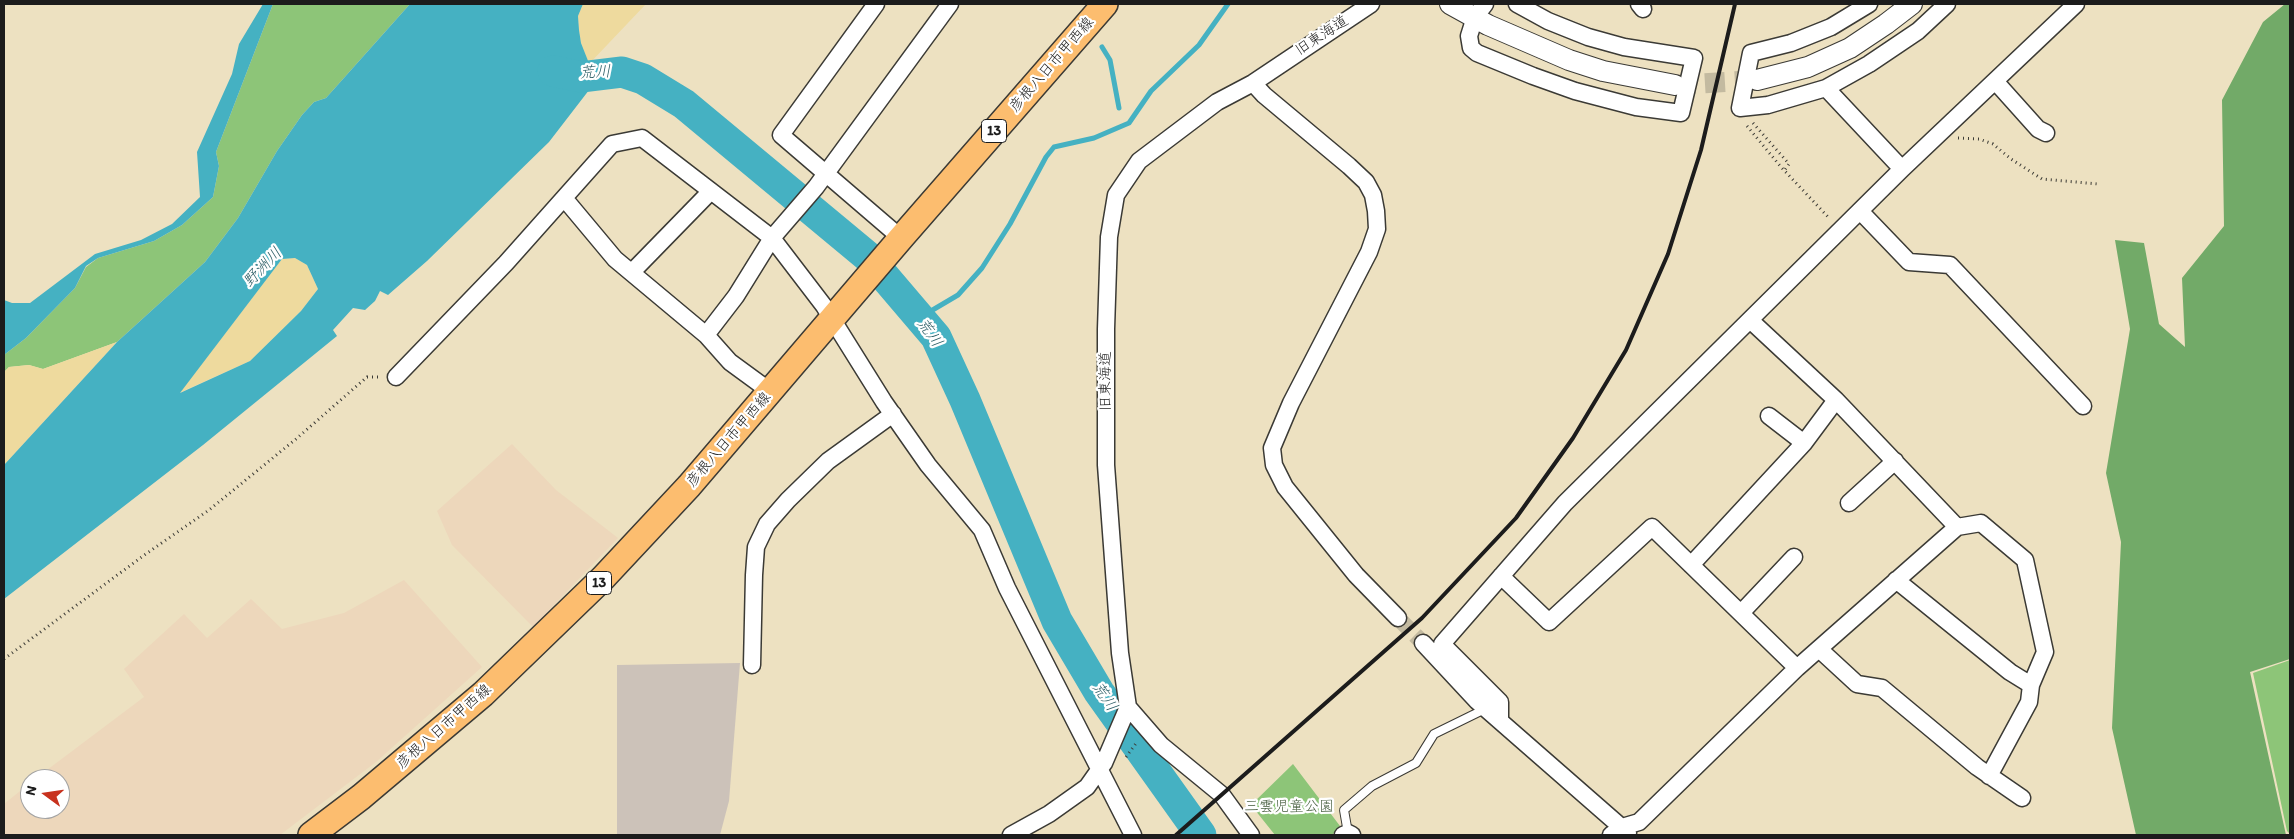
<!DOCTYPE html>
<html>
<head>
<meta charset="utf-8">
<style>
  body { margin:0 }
  #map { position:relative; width:2294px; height:839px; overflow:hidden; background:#ede1c1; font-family:Itim,sans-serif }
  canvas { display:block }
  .frame { position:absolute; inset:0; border:5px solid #1c1c1c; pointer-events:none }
  .north { position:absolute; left:20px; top:769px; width:50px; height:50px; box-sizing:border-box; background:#fff; border:1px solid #a4a4a4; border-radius:50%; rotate:284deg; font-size:14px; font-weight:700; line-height:20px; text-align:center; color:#1c1c1c }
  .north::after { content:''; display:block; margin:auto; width:18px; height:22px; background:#c8321e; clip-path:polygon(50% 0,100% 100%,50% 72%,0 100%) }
</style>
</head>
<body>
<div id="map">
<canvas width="2294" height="839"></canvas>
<div class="frame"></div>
<div class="north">N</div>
</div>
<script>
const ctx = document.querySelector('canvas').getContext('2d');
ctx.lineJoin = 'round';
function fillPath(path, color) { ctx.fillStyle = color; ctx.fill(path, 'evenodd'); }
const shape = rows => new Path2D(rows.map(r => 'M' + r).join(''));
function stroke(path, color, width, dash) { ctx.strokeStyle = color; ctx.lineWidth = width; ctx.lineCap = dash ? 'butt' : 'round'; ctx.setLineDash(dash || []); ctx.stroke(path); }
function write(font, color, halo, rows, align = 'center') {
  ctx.font = font + ' Itim,"Klee One",sans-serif'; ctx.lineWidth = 4.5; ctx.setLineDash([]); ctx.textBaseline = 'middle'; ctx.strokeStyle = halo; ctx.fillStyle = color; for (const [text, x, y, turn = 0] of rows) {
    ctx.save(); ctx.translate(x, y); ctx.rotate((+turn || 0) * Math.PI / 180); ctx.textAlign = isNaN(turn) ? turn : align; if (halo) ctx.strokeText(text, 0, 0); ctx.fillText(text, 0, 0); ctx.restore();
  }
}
fillPath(shape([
  [512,444,556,490,618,538,533,627,452,545,437,511],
  [404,580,482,667,376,762,280,835,4,835,4,804,30,783,30,809,60,809,60,779,35,779,144,697,124,669,184,614,207,638,251,599,282,629,344,613]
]), '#edd7bb');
fillPath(shape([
  [740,663,729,801,720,835,617,835,617,665]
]), '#ccc2b9');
fillPath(shape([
  [273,4,410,4,326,98,314,102,302,115,277,151,238,218,205,262,117,342,43,369,29,365,9,367,4,372,4,355,26,338,75,288,86,267,98,258,154,241,182,225,213,197,219,166,216,152],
  [2290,660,2290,834,2287,831,2253,673],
  [1293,764,1340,826,1332,835,1275,835,1251,805]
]), '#8dc578');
fillPath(shape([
  [2285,4,2290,4,2290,659,2250,672,2286,835,2136,835,2112,728,2121,542,2106,473,2130,329,2115,240,2144,243,2159,324,2185,347,2182,278,2224,226,2222,100,2263,22]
]), '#72aa68');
fillPath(shape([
  [583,4,646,4,589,64,581,43,579,30,578,16],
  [295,258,307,265,318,289,301,311,250,361,179,393,282,259],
  [117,342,70,393,4,465,4,372,9,367,29,365,43,369]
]), '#eeda9e');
fillPath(shape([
  [263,4,273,4,216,152,219,166,213,197,182,225,154,241,98,258,86,266,75,288,26,338,4,355,4,300,12,303,30,303,95,254,141,240,172,224,200,197,197,152,232,74,239,44],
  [410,4,583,4,578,16,579,30,581,43,596,81,549,142,427,261,388,295,380,291,375,301,365,310,353,308,333,330,337,336,203,445,4,599,4,465,117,342,205,262,238,218,277,151,302,115,314,102,326,98],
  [295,258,307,265,318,289,301,311,250,361,180,393,282,259]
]), '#45b1c2');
stroke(shape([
  [1102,47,1110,60,1119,108],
  [919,318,958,295,982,268,1010,224,1046,157,1054,147,1094,138,1129,123,1151,91,1199,45,1228,4]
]), '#45b1c2', 5);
stroke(shape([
  [553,71,581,77,622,72,643,79,684,104,867,256,936,337,965,400,1057,621,1099,692,1201,835]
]), '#45b1c2', 31);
stroke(shape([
  [1398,618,1423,643]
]), '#c3baa0', 16, [16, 8]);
stroke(shape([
  [1675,85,1757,80]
]), '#c3baa0', 20, [20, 10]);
const service = shape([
  [1348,833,1344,810,1372,786,1416,763,1434,734,1485,709]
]);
const minor = shape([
  [876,4,781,135,901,238],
  [1485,4,1475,17,1469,36,1471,48,1477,53,1533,76,1575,91,1636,107,1681,113,1694,58,1624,47,1588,37,1548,21,1517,4],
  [1639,4,1643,9],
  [1869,4,1831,27,1791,43,1751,53,1740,108,1768,105,1826,88,1869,64,1918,31,1947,4],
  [1995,81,2038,129,2046,133],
  [1253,83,1264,95,1349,166,1366,182,1373,195,1376,211,1377,229,1369,252,1291,403,1272,448,1274,465,1285,487,1356,575,1398,618],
  [1826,88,1902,169],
  [564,198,615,259,706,335,730,362,771,392],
  [1860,211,1909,262,1950,265,2083,406],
  [632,272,711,191],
  [1750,320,1836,400,1957,527],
  [706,335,736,296,772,238,816,187,950,4],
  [396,377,506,263,612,144,642,138,772,238,824,306,884,402,928,465,982,530,1007,588,1133,835],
  [1769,416,1804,443],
  [1849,503,1895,461],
  [1691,565,1804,443,1836,400],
  [1501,576,1549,622,1652,527,1797,668],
  [1741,613,1794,557],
  [1423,643,1477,701,1628,833],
  [1819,649,1857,684,1882,688,1977,767,2022,798],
  [752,665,754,575,756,547,767,524,788,500,828,461,893,414],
  [1128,707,1161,745,1222,795,1251,835],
  [1500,721,1500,702,1442,644,1565,503,1902,169,2076,4],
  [1989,776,2029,702,2031,685],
  [1011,835,1049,814,1087,787,1104,763,1128,707,1120,653,1106,465,1106,329,1109,237,1116,195,1139,161,1217,102,1253,83,1371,4],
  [1343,835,1348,833,1352,835],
  [1611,835,1622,827,1639,822,1797,668,1957,527,1981,523,2025,560,2045,652,2031,685,2010,672,1896,580]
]);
const tertiary = shape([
  [1450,4,1488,25,1569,60,1603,71,1675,85],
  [1757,80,1808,67,1850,48,1886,24,1912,4]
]);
const primary = shape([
  [311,835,361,797,483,694,603,578,689,486,901,238,1105,4]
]);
stroke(service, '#3b3a35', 10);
stroke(minor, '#3b3a35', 19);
stroke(tertiary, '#3b3a35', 22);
stroke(primary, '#3b3a35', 28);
stroke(shape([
  [1753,123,1789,164,1784,171],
  [1747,126,1781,167,1830,219],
  [1958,138,1979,139,1993,144,2011,159,2042,179,2098,184],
  [4,659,143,556,209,510,296,439,367,377,380,377],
  [1126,757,1137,742]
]), '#3b3a35', 3, [1, 4]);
stroke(service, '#fff', 8);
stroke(minor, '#fff', 16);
stroke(tertiary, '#fff', 20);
stroke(primary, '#fcbd6f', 25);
stroke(shape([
  [1176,835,1422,618,1516,518,1573,438,1626,350,1668,254,1701,150,1735,4]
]), '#1c1c1c', 4);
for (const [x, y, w] of [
  [994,131,25],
  [599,583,25]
]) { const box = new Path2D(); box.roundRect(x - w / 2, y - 11.5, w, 23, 4); ctx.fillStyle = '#fff'; ctx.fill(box); stroke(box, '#1c1c1c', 1); }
write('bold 14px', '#1c1c1c', null, [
  ["13",994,131],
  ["13",599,583]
]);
write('15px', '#1c1c1c', '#fff', [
  ["旧東海道",1322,36,-33],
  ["彦根八日市甲西線",1052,65,-49],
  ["旧東海道",1106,381,-90],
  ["彦根八日市甲西線",729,440,-49],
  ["彦根八日市甲西線",444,727,-41]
]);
write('15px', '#496041', '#fff', [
  ["三雲児童公園",1289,807]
]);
write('italic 16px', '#2e5f67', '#fff', [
  ["荒川",595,73,-3],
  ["野洲川",263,268,-46],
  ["荒川",929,333,55],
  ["荒川",1104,697,56]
]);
</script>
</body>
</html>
